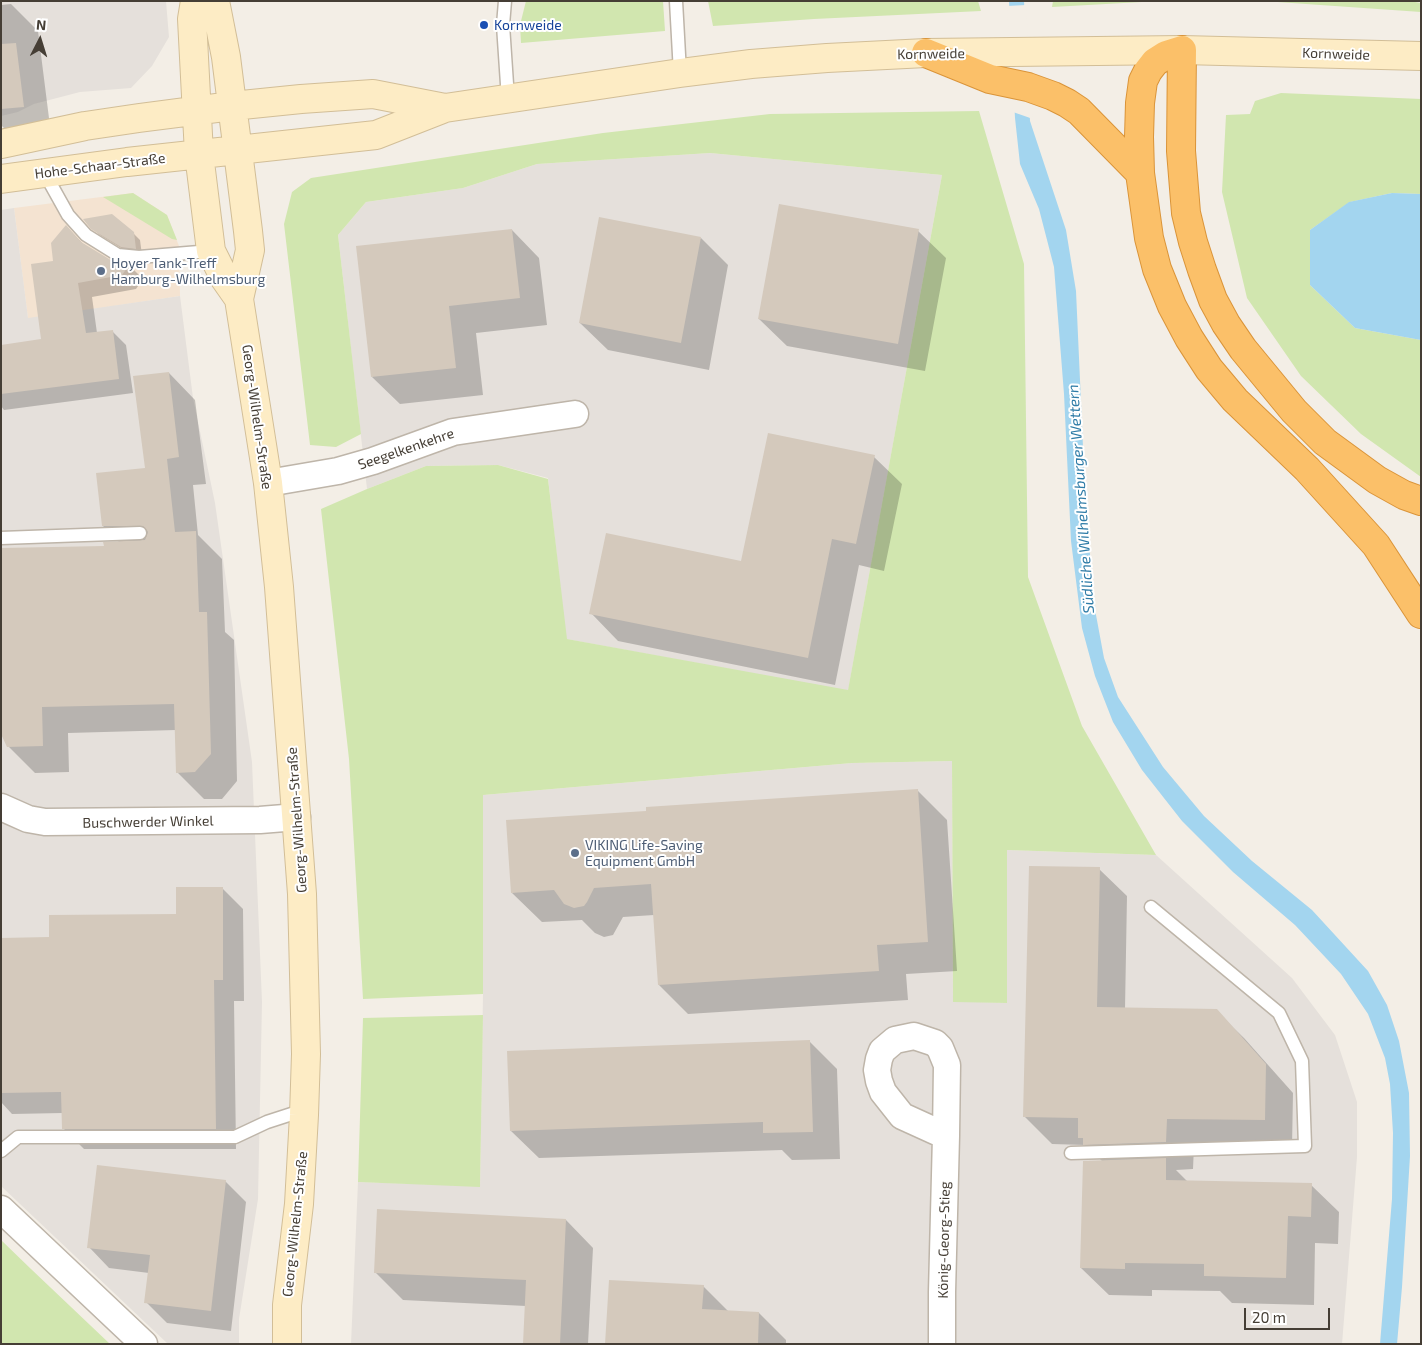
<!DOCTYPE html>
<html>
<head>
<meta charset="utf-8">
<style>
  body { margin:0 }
  #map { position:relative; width:1422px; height:1345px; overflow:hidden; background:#f3eee6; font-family:"Exo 2",sans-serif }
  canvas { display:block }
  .frame { position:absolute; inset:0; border:2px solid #453e35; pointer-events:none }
  .north { position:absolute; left:15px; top:15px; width:50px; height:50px; -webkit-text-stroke:4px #fff; paint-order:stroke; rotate:5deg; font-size:14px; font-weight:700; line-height:20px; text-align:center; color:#453e35 }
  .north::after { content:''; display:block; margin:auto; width:18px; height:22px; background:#453e35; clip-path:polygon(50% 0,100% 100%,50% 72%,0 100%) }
  .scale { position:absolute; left:1244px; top:1308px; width:86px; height:22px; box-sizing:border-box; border:2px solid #453e35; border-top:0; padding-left:6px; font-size:15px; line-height:18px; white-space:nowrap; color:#453e35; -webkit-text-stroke:4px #fff; paint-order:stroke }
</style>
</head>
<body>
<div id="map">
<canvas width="1422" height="1345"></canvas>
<div class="frame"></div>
<div class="north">N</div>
<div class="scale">20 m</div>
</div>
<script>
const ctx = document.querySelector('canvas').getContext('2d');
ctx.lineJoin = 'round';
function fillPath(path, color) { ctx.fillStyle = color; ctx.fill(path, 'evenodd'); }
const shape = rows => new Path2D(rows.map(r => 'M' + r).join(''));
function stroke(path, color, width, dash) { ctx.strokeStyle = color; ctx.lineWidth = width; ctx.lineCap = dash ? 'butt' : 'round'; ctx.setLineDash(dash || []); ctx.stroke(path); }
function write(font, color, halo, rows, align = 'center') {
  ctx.font = font + ' "Exo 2",sans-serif'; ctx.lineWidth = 4; ctx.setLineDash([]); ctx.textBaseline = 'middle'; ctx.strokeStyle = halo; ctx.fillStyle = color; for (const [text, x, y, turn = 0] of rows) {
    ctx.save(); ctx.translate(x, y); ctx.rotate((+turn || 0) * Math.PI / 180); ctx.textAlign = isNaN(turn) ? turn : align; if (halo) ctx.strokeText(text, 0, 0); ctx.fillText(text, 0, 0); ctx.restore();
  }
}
fillPath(shape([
  [133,193,167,215,179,246,180,296,28,319,14,208]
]), '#f4e3d1');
fillPath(shape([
  [1,1,166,1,169,37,152,66,131,88,80,92,34,104,18,112,1,116],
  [710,153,942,175,848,691,566,639,548,478,498,465,426,466,367,489,338,235,366,202,463,188,537,164],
  [14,208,28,318,180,296,193,398,215,503,252,762,262,1002,258,1199,239,1319,239,1344,168,1344,1,1186,1,210],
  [952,761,953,1001,1007,1003,1007,850,1156,855,1292,978,1335,1035,1357,1102,1357,1157,1342,1344,351,1344,358,1182,480,1186,483,994,483,795,852,763]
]), '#e5e0db');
fillPath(shape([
  [526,1,663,1,665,31,521,43,520,25],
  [708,1,978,1,981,11,814,19,713,26],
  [1053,1,1160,1,1052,7],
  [1263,1,1409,1,1421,3,1421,12],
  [1281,93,1421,99,1421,194,1392,193,1350,202,1310,230,1310,285,1355,328,1421,340,1421,477,1361,434,1301,376,1247,298,1222,192,1226,115,1250,114,1255,101],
  [979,111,1024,264,1028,577,1082,726,1156,855,1007,850,1007,1003,953,1002,952,761,852,763,483,795,483,994,363,999,349,759,321,509,367,489,426,466,498,465,548,479,567,639,848,690,942,175,710,153,537,164,463,188,366,202,338,235,361,434,336,447,310,445,284,224,292,192,311,178,603,133,770,114],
  [133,193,167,215,177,240,172,239,103,197],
  [483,1015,480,1187,358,1182,363,1018],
  [1,1240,31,1269,110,1344,1,1344]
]), '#d1e6af');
fillPath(shape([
  [1009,1,1024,1,1030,121,1066,230,1076,291,1086,514,1096,615,1104,658,1118,697,1163,767,1204,816,1252,861,1312,910,1368,971,1387,1005,1399,1041,1409,1093,1410,1156,1402,1287,1397,1344,1380,1344,1392,1199,1393,1133,1390,1084,1385,1058,1368,1014,1341,974,1295,925,1233,872,1182,821,1142,770,1113,722,1095,676,1082,628,1071,541,1064,394,1054,267,1039,209,1020,164,1015,118],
  [1392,193,1421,194,1421,340,1355,328,1310,285,1310,230,1349,202]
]), '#a3d5ef');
fillPath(shape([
  [1026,5,1033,119,1013,112,1007,6]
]), '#f3eee6');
fillPath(shape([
  [11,4,38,31,51,134,14,138,1,125,1,5],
  [66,226,83,244,113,263,129,265,143,279,136,289,92,297,97,333,112,331,126,345,133,393,4,410,1,406,1,346,43,340,55,262],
  [92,228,133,233,140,240,142,255,129,253,100,235],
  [512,230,539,258,547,325,476,333,483,395,400,404,372,377],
  [918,231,946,258,925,371,787,346,759,319],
  [701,238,728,265,709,370,608,350,580,323],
  [169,373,195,400,206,484,193,485,198,535,222,559,225,632,234,640,237,781,222,799,204,799,177,772,176,730,68,733,69,772,35,773,8,746,105,547,120,543,103,526,146,469],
  [874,457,902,484,884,571,859,565,835,685,618,641,591,613,742,562],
  [917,790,947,820,957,971,906,974,908,1000,688,1014,659,985,654,915,623,917,613,935,604,937,595,933,582,920,542,922,512,893,648,812],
  [1099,869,1127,896,1125,1009,1216,1011,1244,1038,1293,1093,1292,1147,1194,1146,1193,1169,1176,1170,1188,1182,1311,1185,1339,1212,1338,1244,1315,1243,1314,1305,1232,1303,1220,1291,1152,1290,1152,1296,1109,1295,1081,1268,1102,1161,1085,1145,1052,1144,1024,1116],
  [222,888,243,909,244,1001,234,1001,236,1149,84,1149,63,1128,63,1113,12,1114,1,1102,1,939,50,939,178,915],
  [809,1041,837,1069,840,1159,792,1160,782,1150,539,1158,511,1131],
  [225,1181,246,1202,231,1331,167,1323,146,1302,149,1273,109,1268,89,1247],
  [566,1220,593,1248,588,1344,524,1344,526,1306,403,1300,375,1272],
  [703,1286,728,1311,759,1313,786,1340,786,1344,607,1344]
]), '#0003');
fillPath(shape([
  [16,43,24,107,1,109,1,44],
  [779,204,919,229,898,344,758,319],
  [112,214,134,232,136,249,121,247,91,229,83,219],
  [599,217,701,237,681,343,579,323],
  [66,225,81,242,114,262,130,264,122,275,78,283,86,333,113,330,119,379,1,394,1,345,41,339,31,264,53,261,51,243],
  [512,229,520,298,449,306,456,368,371,377,356,246],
  [169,372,179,457,167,459,175,532,196,531,199,612,207,612,211,754,195,772,176,773,174,704,42,707,43,746,7,747,1,734,1,548,104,546,103,542,145,540,148,532,143,526,102,526,96,473,145,468,133,376],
  [768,433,875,455,856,544,832,539,808,658,589,614,606,533,741,561],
  [918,789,928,942,877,945,879,971,658,985,651,884,594,888,587,902,584,906,574,908,564,904,554,890,511,893,506,820,646,811,646,807],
  [1029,866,1100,867,1097,1007,1217,1009,1266,1064,1265,1120,1167,1119,1166,1142,1083,1145,1083,1138,1078,1138,1078,1118,1023,1117],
  [176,887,223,887,223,980,214,980,216,1129,62,1129,61,1092,1,1093,1,938,49,937,49,915,176,914],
  [810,1040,813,1132,763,1133,763,1122,510,1131,507,1051],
  [1166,1158,1166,1180,1312,1183,1311,1217,1288,1216,1286,1278,1204,1276,1204,1264,1125,1263,1125,1269,1080,1268,1083,1161],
  [97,1165,226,1180,211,1311,144,1303,150,1255,87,1248],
  [377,1209,566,1219,560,1344,523,1344,526,1280,374,1273],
  [609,1280,704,1285,702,1309,759,1312,758,1344,605,1344]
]), '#d4c9bc');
const lane = shape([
  [505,1,503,25,508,99],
  [676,1,680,73],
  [44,172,68,215,86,235,118,255,139,257,211,251],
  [1,538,140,533],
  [1,1151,18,1137,235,1137,267,1122,304,1110],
  [1071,1153,1305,1146,1302,1061,1279,1013,1151,907]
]);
const street = shape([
  [268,483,338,471,373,461,453,432,575,414],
  [1,807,28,819,45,822,260,820,297,817],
  [1,1209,144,1344],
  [942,1344,942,1292,946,1136,947,1065,940,1048,935,1043,914,1036,895,1040,882,1051,879,1059,877,1070,879,1081,883,1092,902,1116,946,1136]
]);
const secondary = shape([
  [195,1,192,19,199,154,211,251,225,279,239,299],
  [215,1,226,57,248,231,250,250,239,299,268,483,279,587,302,894,306,1054,304,1115,299,1204,287,1305,287,1344],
  [1,144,85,126,139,118,232,106,301,99,373,94,445,108],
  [1,179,127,162,376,135,445,108,680,73,751,64,827,58,926,53,1182,50,1421,56]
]);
const highway = shape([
  [926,53,990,79,1028,87,1053,96,1067,103,1079,111,1140,173],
  [1421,501,1404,495,1377,480,1325,442,1294,411,1243,349,1226,324,1213,300,1202,270,1193,242,1186,213,1181,151,1182,50,1166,55,1155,62,1148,71,1143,81,1140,103,1139,137,1140,173,1149,238,1157,269,1172,306,1189,338,1209,369,1235,400,1307,469,1376,545,1421,614]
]);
stroke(lane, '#beb5a9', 15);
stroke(street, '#beb5a9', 29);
stroke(secondary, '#d2be97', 30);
stroke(highway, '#da9439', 30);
stroke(lane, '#fff', 12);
stroke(street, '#fff', 26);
stroke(secondary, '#fdecc5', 28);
stroke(highway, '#fbc069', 28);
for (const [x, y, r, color] of [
  [484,25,5,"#1a4fb4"],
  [101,271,5,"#5c6f8a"],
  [575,853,5,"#5c6f8a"]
]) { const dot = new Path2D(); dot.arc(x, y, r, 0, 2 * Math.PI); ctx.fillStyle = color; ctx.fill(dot); stroke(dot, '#fff', 2); }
write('14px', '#164399', '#fff', [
  ["Kornweide",494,25]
], 'left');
write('14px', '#453e35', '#fff', [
  ["Kornweide",931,54,-1],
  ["Kornweide",1336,54,2],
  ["Hohe-Schaar-Straße",100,166,-7],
  ["Georg-Wilhelm-Straße",257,417,82],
  ["Seegelkenkehre",406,449,-19],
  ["Georg-Wilhelm-Straße",297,820,-94],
  ["Buschwerder Winkel",148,822,-1],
  ["Georg-Wilhelm-Straße",295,1224,-84],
  ["König-Georg-Stieg",944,1240,-89]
]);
write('14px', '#4e5e75', '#fff', [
  ["Hoyer Tank-Treff",111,263],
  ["Hamburg-Wilhelmsburg",111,279],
  ["VIKING Life-Saving",585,845],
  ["Equipment GmbH",585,861]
], 'left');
write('italic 15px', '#2f7ca7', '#fff', [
  ["Südliche Wilhelmsburger Wettern",1081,499,-94]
]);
</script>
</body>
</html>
